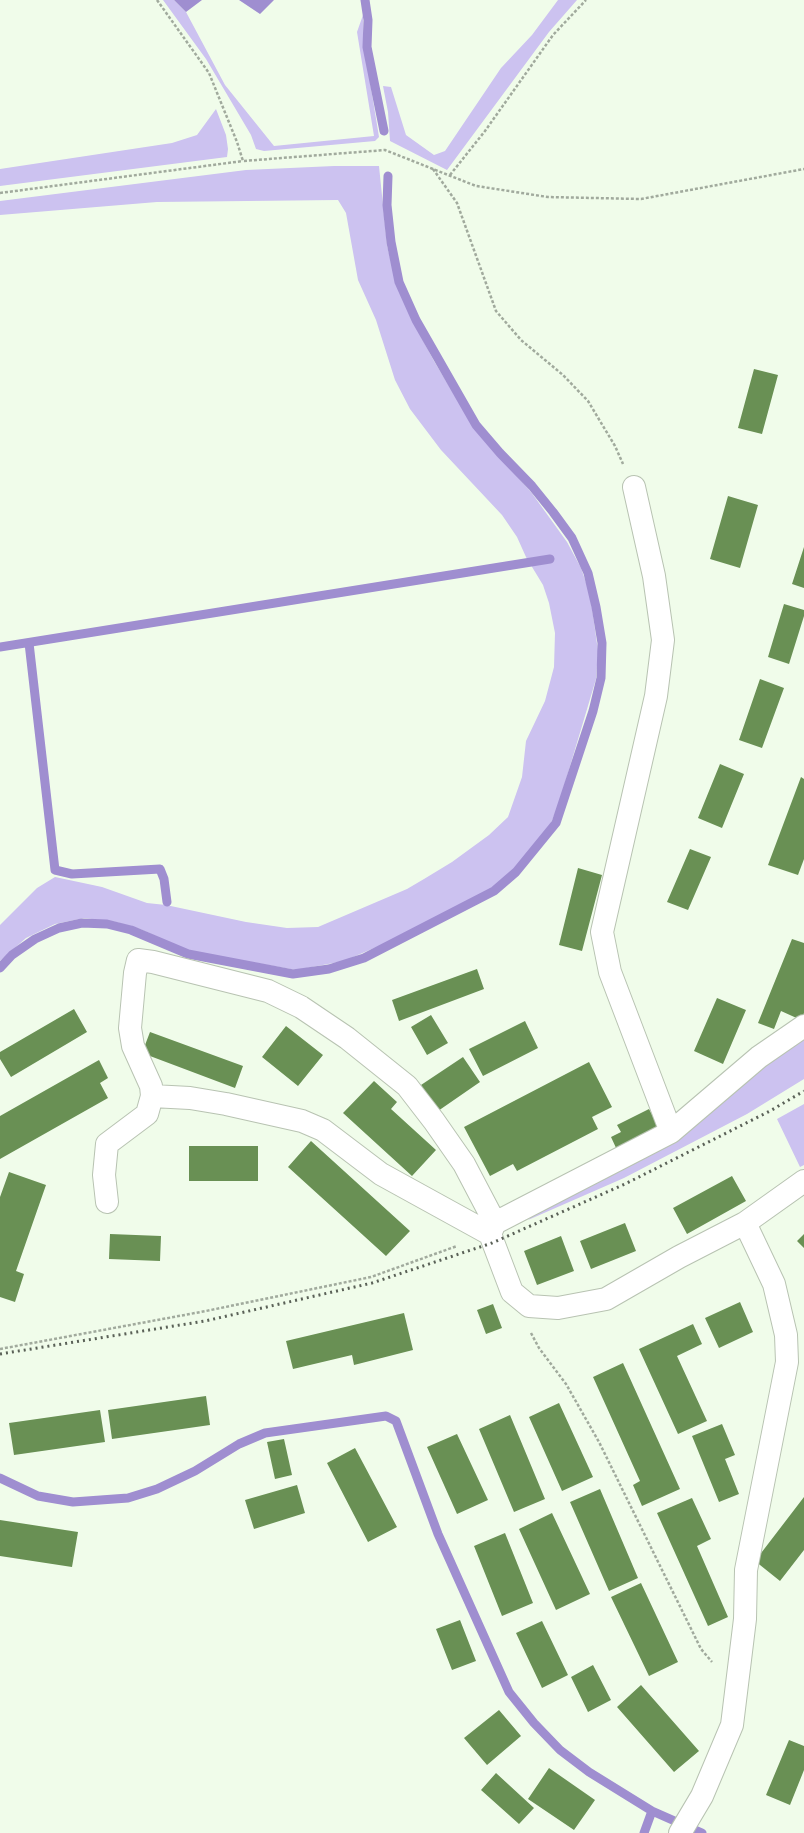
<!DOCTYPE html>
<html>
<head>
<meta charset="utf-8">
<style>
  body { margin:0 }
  canvas { display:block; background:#f0fcea }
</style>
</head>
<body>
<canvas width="804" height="1833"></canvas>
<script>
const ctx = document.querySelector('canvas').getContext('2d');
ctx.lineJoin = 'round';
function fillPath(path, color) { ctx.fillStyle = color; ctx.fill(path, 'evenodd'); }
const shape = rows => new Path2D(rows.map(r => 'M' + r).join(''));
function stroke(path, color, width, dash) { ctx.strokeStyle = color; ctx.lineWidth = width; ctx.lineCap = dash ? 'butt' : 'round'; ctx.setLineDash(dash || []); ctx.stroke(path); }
fillPath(shape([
  [163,0,174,0,186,12,225,85,274,146,374,136,357,32,363,15,363,39,379,137,375,141,264,151,256,149,251,135,206,59],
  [558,0,577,0,549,32,447,170,390,141,388,112,383,86,391,87,406,135,434,155,445,151,501,68,532,35],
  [216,109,226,135,228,149,227,157,0,186,0,169,172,143,197,135],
  [334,166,379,166,387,245,396,283,413,322,434,361,476,431,531,492,567,542,581,568,590,594,598,651,596,679,559,803,548,831,514,870,486,892,388,942,344,961,296,970,189,951,140,929,116,922,84,918,55,924,26,938,0,961,0,925,37,888,55,877,102,887,147,903,166,905,246,922,287,928,318,927,407,889,424,879,452,862,489,835,508,817,522,777,526,741,545,701,554,667,555,633,549,603,543,585,526,557,517,537,502,515,441,450,410,409,395,380,376,320,358,280,346,213,338,200,157,202,0,215,0,201,246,170],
  [804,1037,804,1079,747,1114,624,1178,528,1220,539,1210],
  [804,1104,804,1165,800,1167,777,1119]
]), '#ccc2f0');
fillPath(shape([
  [174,0,202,0,186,12],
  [239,0,274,0,260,14]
]), '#9f8ed0');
stroke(shape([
  [365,0,368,20,367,47,384,131],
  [29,643,55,870,72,874,160,869,164,879,167,902],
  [0,647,550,559],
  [0,968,12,955,35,939,59,928,82,923,107,924,131,930,188,954,293,974,329,969,364,958,494,891,516,872,556,823,593,711,601,678,602,643,596,607,588,573,572,538,553,512,532,486,500,453,476,425,416,320,399,282,391,242,387,205,388,176],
  [0,1478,38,1496,73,1502,128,1498,157,1489,195,1471,239,1444,265,1433,386,1416,396,1421,438,1534,509,1692,534,1723,560,1750,589,1772,652,1811,702,1833],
  [644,1833,652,1811]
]), '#9f8ed0', 9);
fillPath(shape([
  [754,369,778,375,762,434,738,428],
  [728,496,758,505,740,568,710,559],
  [804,547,804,588,792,584],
  [784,604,804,610,804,616,789,664,768,657],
  [760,679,784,688,762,748,739,740],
  [720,764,744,774,722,828,698,818],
  [801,777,804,779,804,859,798,875,768,865],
  [690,849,711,857,688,910,667,902],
  [578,868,602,875,582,951,559,945],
  [792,939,804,943,804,1013,801,1020,781,1011,774,1029,758,1023],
  [477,969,484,989,399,1021,392,1000],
  [717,998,746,1010,723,1064,694,1051],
  [74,1009,87,1032,11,1077,0,1059,0,1052],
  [431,1015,448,1043,427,1055,411,1027],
  [525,1021,538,1048,483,1076,469,1049],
  [286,1026,323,1055,298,1086,262,1057],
  [150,1032,243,1066,235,1088,142,1053],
  [463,1057,480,1082,438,1111,421,1085],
  [99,1060,108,1078,100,1083,108,1098,0,1159,0,1116],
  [589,1062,612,1107,592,1117,598,1129,517,1171,513,1164,490,1176,464,1127],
  [374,1081,397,1102,391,1109,436,1150,412,1176,343,1113],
  [649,1109,659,1128,617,1150,611,1137,621,1132,617,1125],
  [311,1141,410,1231,386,1256,288,1167],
  [189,1146,258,1146,258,1181,189,1181],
  [9,1172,46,1185,16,1271,24,1274,15,1302,0,1297,0,1197],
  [732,1176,746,1201,687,1234,673,1208],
  [625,1223,636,1251,591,1269,580,1241],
  [110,1234,161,1236,160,1261,109,1259],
  [804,1234,804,1248,797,1241],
  [561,1236,574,1271,537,1285,524,1251],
  [740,1302,753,1332,719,1348,705,1318],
  [493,1304,502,1328,486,1334,477,1310],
  [404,1313,413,1350,354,1365,352,1355,293,1369,286,1341],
  [693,1324,702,1344,677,1356,707,1421,678,1434,639,1349],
  [623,1363,680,1489,642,1506,633,1485,640,1481,593,1377],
  [206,1396,210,1425,112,1439,108,1410],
  [559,1403,593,1477,562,1491,529,1417],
  [100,1410,105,1442,14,1455,9,1423],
  [510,1415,545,1499,514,1512,479,1429],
  [722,1424,735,1455,725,1459,739,1494,719,1502,692,1436],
  [457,1434,488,1500,457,1514,427,1447],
  [284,1439,292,1475,275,1479,267,1442],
  [355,1448,397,1527,368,1542,327,1463],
  [297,1485,305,1513,254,1529,245,1500],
  [600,1489,638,1578,609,1591,570,1502],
  [804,1497,804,1550,780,1581,755,1561],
  [692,1498,711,1539,697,1546,728,1617,708,1626,657,1513],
  [552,1513,590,1594,556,1610,519,1529],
  [0,1520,78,1532,72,1567,0,1556],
  [505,1533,533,1603,502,1616,474,1546],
  [641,1583,678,1662,649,1676,611,1597],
  [460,1620,476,1661,452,1670,436,1629],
  [542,1621,568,1675,542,1688,516,1633],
  [593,1665,611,1700,588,1712,571,1677],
  [641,1685,699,1751,674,1772,617,1707],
  [499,1710,521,1736,487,1765,464,1738],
  [789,1740,804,1746,804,1770,790,1805,766,1795],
  [549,1768,595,1800,574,1830,528,1799],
  [496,1773,534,1808,519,1824,481,1790]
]), '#699054');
const minor = shape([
  [634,487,654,576,663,640,656,696,602,932,610,972,671,1132],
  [804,1026,759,1057,671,1132,495,1223,490,1234,512,1292,529,1306,558,1308,606,1299,679,1257,745,1223,804,1181],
  [152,1096,190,1098,226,1104,302,1121,323,1130,381,1174,490,1234],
  [107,1202,104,1175,107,1144,147,1114,152,1096,151,1086,133,1046,130,1028,135,973,138,960,153,962,268,991,301,1007,347,1038,407,1086,434,1121,464,1164,495,1223],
  [680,1833,702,1796,732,1725,745,1619,746,1570,787,1362,786,1335,774,1284,745,1223]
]);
stroke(minor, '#b8c3b2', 24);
stroke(shape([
  [157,0,209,73,237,142,243,161,385,150,476,186,548,197,641,199,804,169],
  [433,169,457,203,496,311,521,340,563,375,588,401,615,446,623,464],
  [450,175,485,131,553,35,586,0],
  [0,193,243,161],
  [531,1333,539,1348,566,1384,599,1442,701,1649,712,1662],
  [0,1349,206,1311,371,1277,457,1246]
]), '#a1aa9d', 2.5, [3, 2]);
stroke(minor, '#fff', 22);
stroke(shape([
  [0,1354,205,1321,372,1283,492,1243,625,1184,770,1111,804,1091]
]), '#5a6157', 3, [2, 4]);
</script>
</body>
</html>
